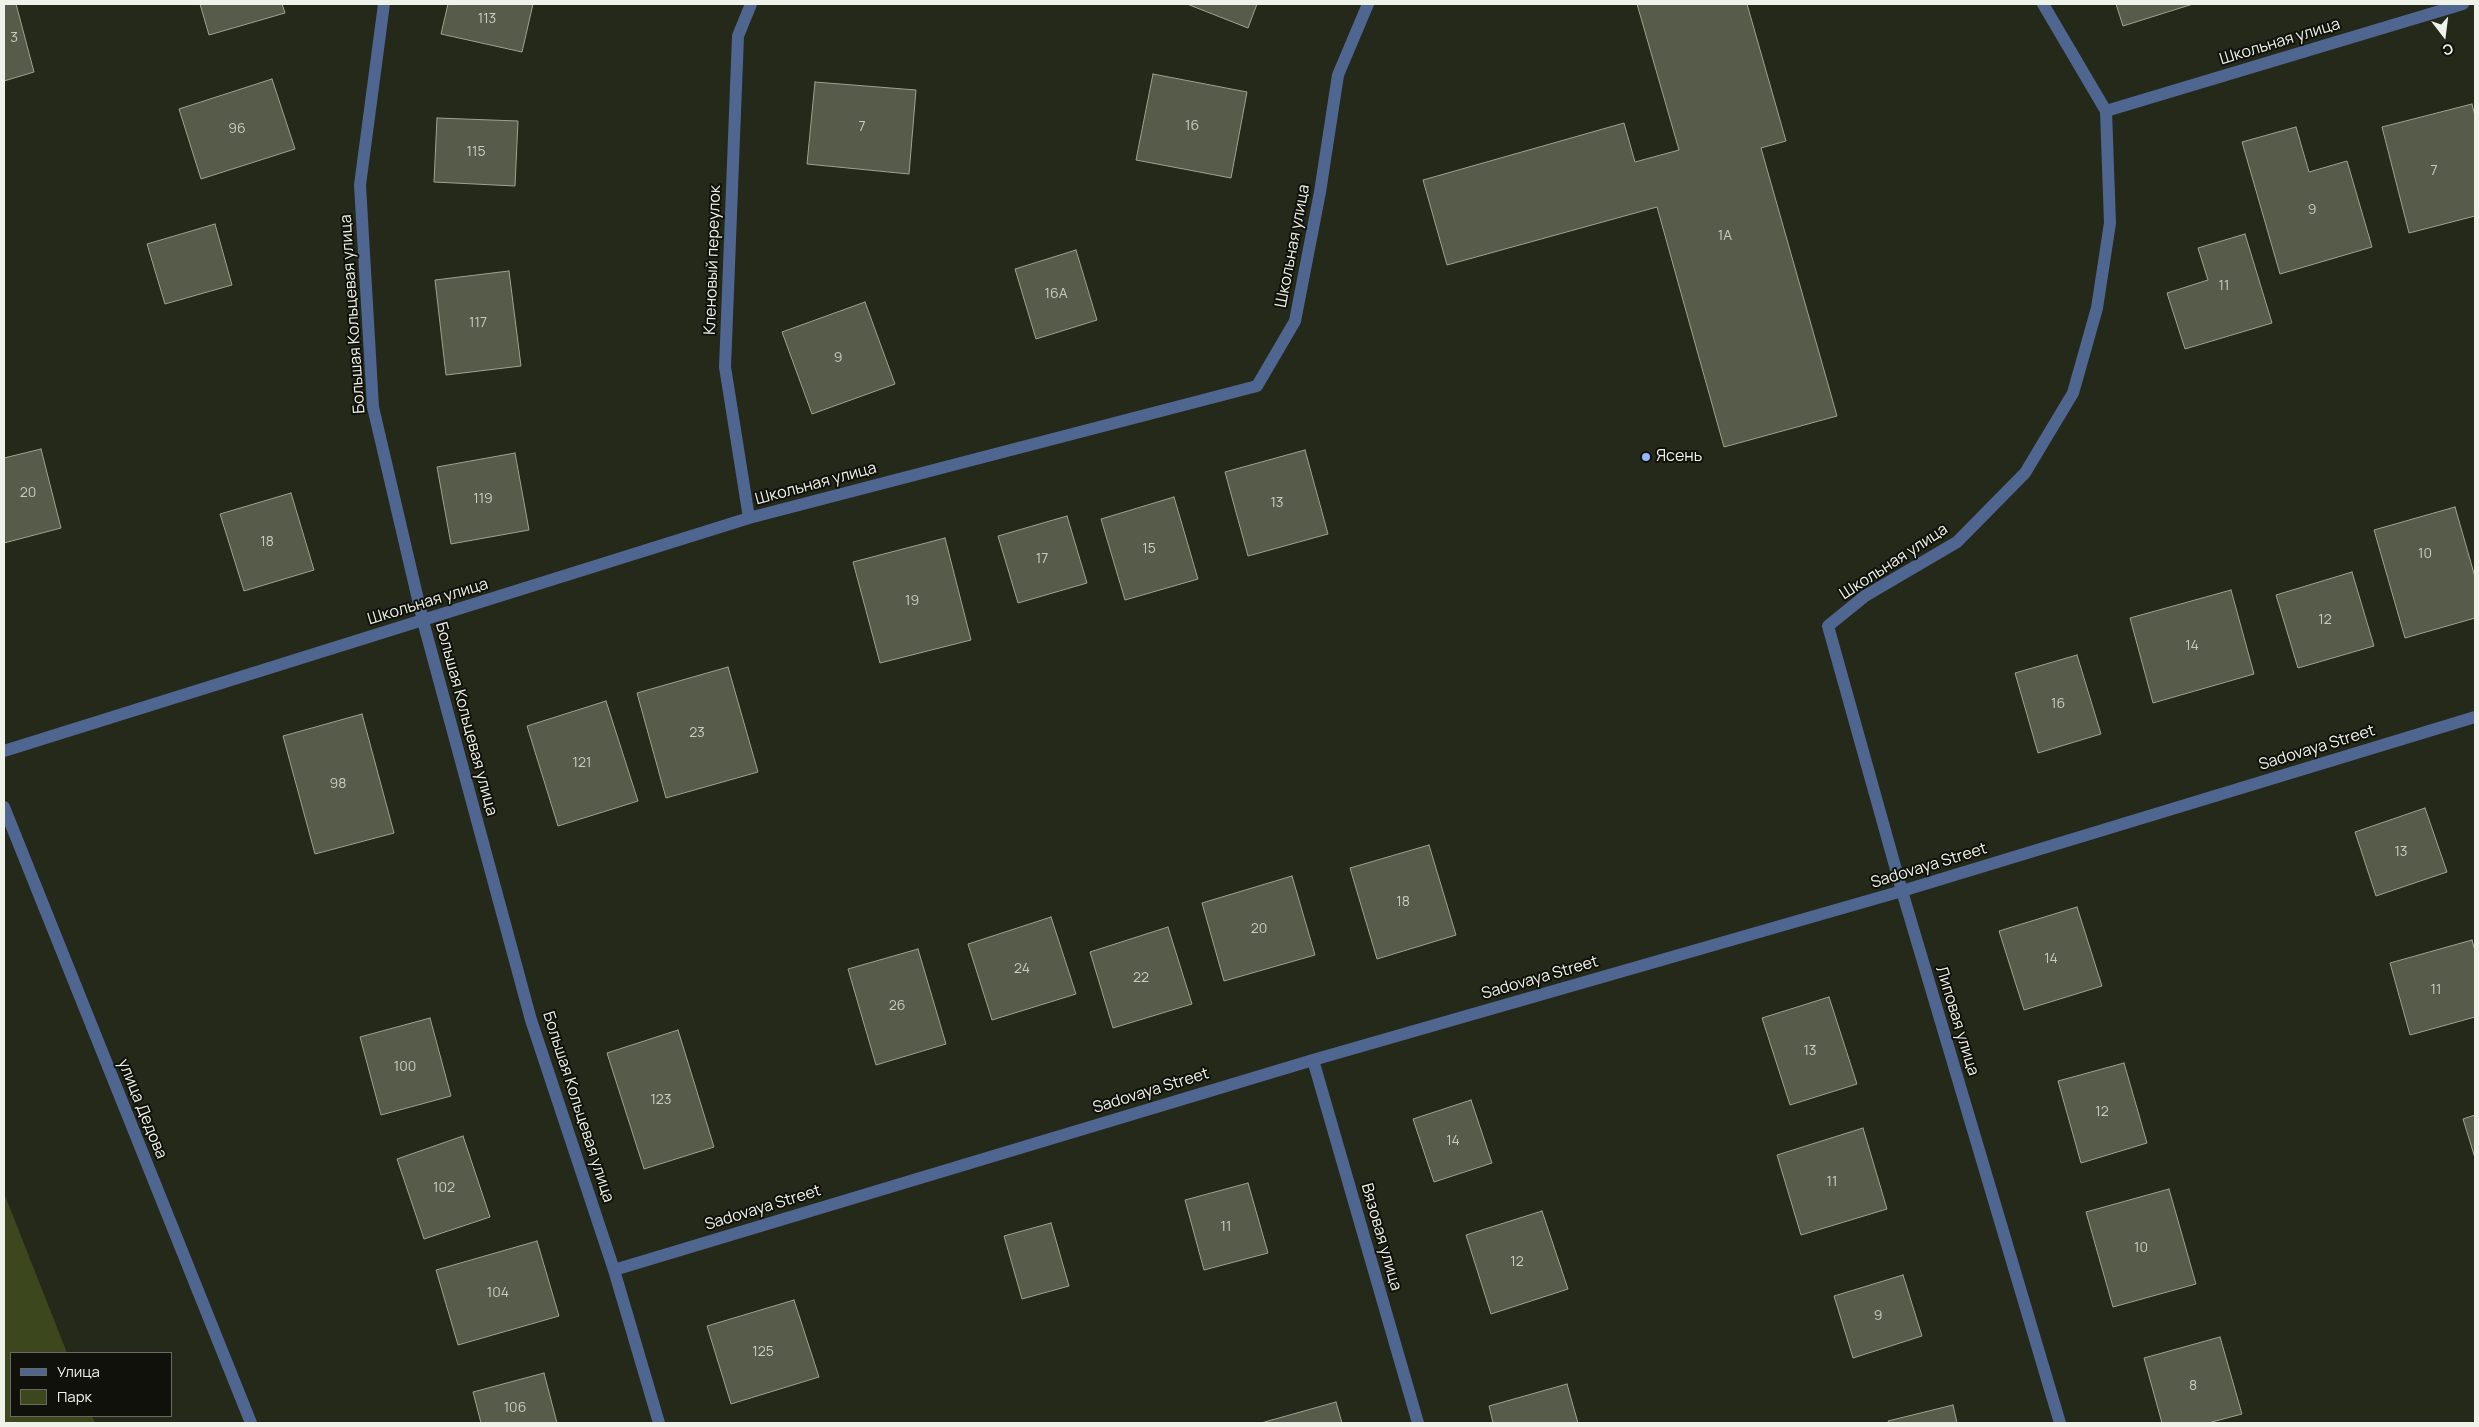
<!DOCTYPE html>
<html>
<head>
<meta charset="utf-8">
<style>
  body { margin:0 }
  #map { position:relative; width:2479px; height:1427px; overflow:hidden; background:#252919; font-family:Manrope,sans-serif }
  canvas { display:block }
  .frame { position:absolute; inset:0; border:5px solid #eff2e8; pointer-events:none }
  .legend { position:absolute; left:10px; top:1352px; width:162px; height:65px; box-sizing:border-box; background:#0f110a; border:1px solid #696b63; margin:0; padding:6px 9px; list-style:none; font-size:15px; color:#eff2e8 }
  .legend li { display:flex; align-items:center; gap:10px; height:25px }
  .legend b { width:25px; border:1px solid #696b63 }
  .north { position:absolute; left:2419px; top:10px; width:50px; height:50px; -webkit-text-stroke:4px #0f110a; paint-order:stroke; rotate:165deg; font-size:14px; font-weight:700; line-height:20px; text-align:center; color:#eff2e8 }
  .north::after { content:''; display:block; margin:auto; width:18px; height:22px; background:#eff2e8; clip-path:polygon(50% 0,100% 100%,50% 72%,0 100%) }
</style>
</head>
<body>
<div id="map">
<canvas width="2479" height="1427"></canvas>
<div class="frame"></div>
<ul class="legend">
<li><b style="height:6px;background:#4f6691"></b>Улица</li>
<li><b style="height:14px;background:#3d471d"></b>Парк</li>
</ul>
<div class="north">С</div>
</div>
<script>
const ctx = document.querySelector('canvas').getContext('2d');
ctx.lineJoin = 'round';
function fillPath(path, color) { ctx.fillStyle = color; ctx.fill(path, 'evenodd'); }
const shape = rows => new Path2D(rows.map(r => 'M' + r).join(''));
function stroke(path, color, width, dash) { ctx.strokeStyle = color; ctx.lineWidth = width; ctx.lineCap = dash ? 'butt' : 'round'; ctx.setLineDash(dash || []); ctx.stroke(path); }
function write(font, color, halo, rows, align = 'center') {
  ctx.font = font + ' Manrope,sans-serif'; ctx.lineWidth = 4; ctx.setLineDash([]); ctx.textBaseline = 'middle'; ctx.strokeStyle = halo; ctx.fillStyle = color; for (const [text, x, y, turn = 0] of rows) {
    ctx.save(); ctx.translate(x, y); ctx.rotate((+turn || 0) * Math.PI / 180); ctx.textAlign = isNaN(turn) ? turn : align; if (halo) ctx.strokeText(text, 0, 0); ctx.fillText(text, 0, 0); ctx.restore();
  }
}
fillPath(shape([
  [4,1193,67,1353,11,1353,11,1416,92,1416,95,1423,4,1423]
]), '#3d471d');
const building = shape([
  [4,4,16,4,34,72,4,81,4,4],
  [200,4,282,4,285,13,209,35,200,4],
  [448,4,533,4,522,52,441,34,448,4],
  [1187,4,1257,4,1248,28,1187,4],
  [1637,4,1747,4,1786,141,1761,148,1837,416,1724,447,1657,207,1447,265,1423,180,1624,123,1635,162,1679,150,1637,4],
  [2116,4,2193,4,2123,26,2116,4],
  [1153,74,1247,92,1231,178,1136,160,1153,74],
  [272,79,295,149,201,179,179,109,272,79],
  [815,82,916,90,909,174,807,164,815,82],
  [2472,104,2475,116,2475,216,2409,233,2382,127,2472,104],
  [437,118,518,121,515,186,434,182,437,118],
  [2296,127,2309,172,2347,161,2372,247,2280,274,2242,142,2296,127],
  [215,224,232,285,165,304,147,244,215,224],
  [2245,234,2272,323,2185,349,2167,293,2208,280,2198,248,2245,234],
  [1076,250,1097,320,1036,339,1015,269,1076,250],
  [509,271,521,366,446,375,435,280,509,271],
  [865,302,895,384,812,414,782,332,865,302],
  [41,449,61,528,4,543,4,458,41,449],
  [1305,450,1328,534,1248,556,1225,472,1305,450],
  [515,453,529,530,451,544,437,467,515,453],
  [291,493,314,570,244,591,220,514,291,493],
  [1174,497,1198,579,1125,600,1101,519,1174,497],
  [2455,507,2475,577,2475,618,2405,638,2374,530,2455,507],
  [1067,516,1087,583,1018,603,998,536,1067,516],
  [945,538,971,640,880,663,853,562,945,538],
  [2352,572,2374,646,2298,668,2276,595,2352,572],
  [2231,590,2254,674,2153,703,2130,618,2231,590],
  [2077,655,2101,734,2038,753,2015,673,2077,655],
  [728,667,758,772,666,798,637,693,728,667],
  [606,701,638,801,558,826,527,726,606,701],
  [362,714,394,833,315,854,283,736,362,714],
  [2425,808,2447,872,2376,896,2355,832,2425,808],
  [1429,845,1456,935,1377,959,1350,868,1429,845],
  [1292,876,1315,955,1224,981,1202,903,1292,876],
  [2077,907,2102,986,2024,1010,1999,931,2077,907],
  [1051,917,1076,994,992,1020,968,944,1051,917],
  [1168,927,1192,1004,1113,1028,1090,952,1168,927],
  [2472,940,2475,951,2475,1017,2410,1035,2390,963,2472,940],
  [918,949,946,1044,876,1065,848,969,918,949],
  [1829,997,1857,1084,1790,1105,1762,1018,1829,997],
  [430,1018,451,1096,381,1115,360,1037,430,1018],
  [678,1030,714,1147,644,1169,607,1053,678,1030],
  [2124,1063,2147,1143,2081,1163,2058,1081,2124,1063],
  [1471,1100,1492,1163,1434,1182,1413,1119,1471,1100],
  [2475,1115,2475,1158,2463,1119,2475,1115],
  [1863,1128,1887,1209,1801,1235,1777,1155,1863,1128],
  [463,1136,490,1217,424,1239,397,1159,463,1136],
  [1248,1183,1268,1253,1204,1270,1185,1200,1248,1183],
  [2169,1189,2196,1284,2113,1307,2086,1212,2169,1189],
  [1542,1211,1568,1289,1491,1314,1466,1235,1542,1211],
  [1051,1223,1069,1286,1022,1299,1004,1236,1051,1223],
  [537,1241,559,1316,458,1345,436,1270,537,1241],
  [1903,1275,1922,1336,1853,1358,1834,1296,1903,1275],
  [794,1300,819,1377,731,1404,707,1326,794,1300],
  [2220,1337,2242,1414,2208,1423,2162,1423,2144,1358,2220,1337],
  [544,1373,557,1423,481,1423,473,1392,544,1373],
  [1567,1384,1578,1423,1493,1423,1489,1406,1567,1384],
  [1336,1402,1342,1423,1261,1423,1336,1402],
  [1953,1405,1957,1423,1889,1423,1888,1421,1953,1405]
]);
fillPath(building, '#565b4a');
stroke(building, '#9ea491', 1);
stroke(shape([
  [384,4,360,185,373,407,423,621,531,1020,614,1270,659,1423],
  [2043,4,2106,111,2110,223,2097,308,2073,393,2025,473,1957,542,1865,596,1828,626,1902,891,2060,1423],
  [2106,111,2463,4],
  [749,518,725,367,738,36,751,4],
  [4,751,749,518,1257,386,1295,321,1320,192,1338,75,1368,4],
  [1313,1060,1418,1423],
  [614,1270,1313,1060,1902,891,2475,717]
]), '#4f6691', 12);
stroke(shape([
  [4,807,251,1423]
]), '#4f6691', 12);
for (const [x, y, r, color] of [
  [1646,457,5,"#92b7fd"]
]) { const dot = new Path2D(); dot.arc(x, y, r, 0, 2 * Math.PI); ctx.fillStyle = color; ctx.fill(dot); stroke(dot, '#0f110a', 2); }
write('14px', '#c9ccc0', null, [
  ["113",487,19],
  ["3",14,38],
  ["16",1192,126],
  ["7",862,127],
  ["96",237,129],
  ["115",476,152],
  ["7",2434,171],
  ["9",2312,210],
  ["1А",1725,236],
  ["11",2224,286],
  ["16А",1056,294],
  ["117",478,323],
  ["9",838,358],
  ["20",28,493],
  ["119",483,499],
  ["13",1277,503],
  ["18",267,542],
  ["15",1149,549],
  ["10",2425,554],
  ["17",1042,559],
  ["19",912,601],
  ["12",2325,620],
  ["14",2192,646],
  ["16",2058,704],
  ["23",697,733],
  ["121",582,763],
  ["98",338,784],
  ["13",2401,852],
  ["18",1403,902],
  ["20",1259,929],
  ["14",2051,959],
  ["24",1022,969],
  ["22",1141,978],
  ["11",2436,990],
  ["26",897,1006],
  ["13",1810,1051],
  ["100",405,1067],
  ["123",661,1100],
  ["12",2102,1112],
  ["14",1453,1141],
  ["11",1832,1182],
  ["102",444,1188],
  ["11",1226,1227],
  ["10",2141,1248],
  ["12",1517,1262],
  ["104",498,1293],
  ["9",1878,1316],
  ["125",763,1352],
  ["8",2193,1386],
  ["106",515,1408]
]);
write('16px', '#eff2e8', '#0f110a', [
  ["Школьная улица",2280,42,-17],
  ["Школьная улица",1293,246,-79],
  ["Кленовый переулок",713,260,-88],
  ["Большая Кольцевая улица",353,314,-94],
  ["Школьная улица",816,484,-15],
  ["Школьная улица",1894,562,-33],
  ["Школьная улица",428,602,-17],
  ["Большая Кольцевая улица",466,719,75],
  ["Sadovaya Street",2317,748,-17],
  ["Sadovaya Street",1929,866,-17],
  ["Sadovaya Street",1540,978,-16],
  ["Липовая улица",1957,1021,73],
  ["Sadovaya Street",1151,1091,-17],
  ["Большая Кольцевая улица",578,1107,72],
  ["улица Дедова",142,1109,68],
  ["Sadovaya Street",763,1208,-17],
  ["Вязовая улица",1381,1237,74]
]);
write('16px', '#eff2e8', '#0f110a', [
  ["Ясень",1656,457]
], 'left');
</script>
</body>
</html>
